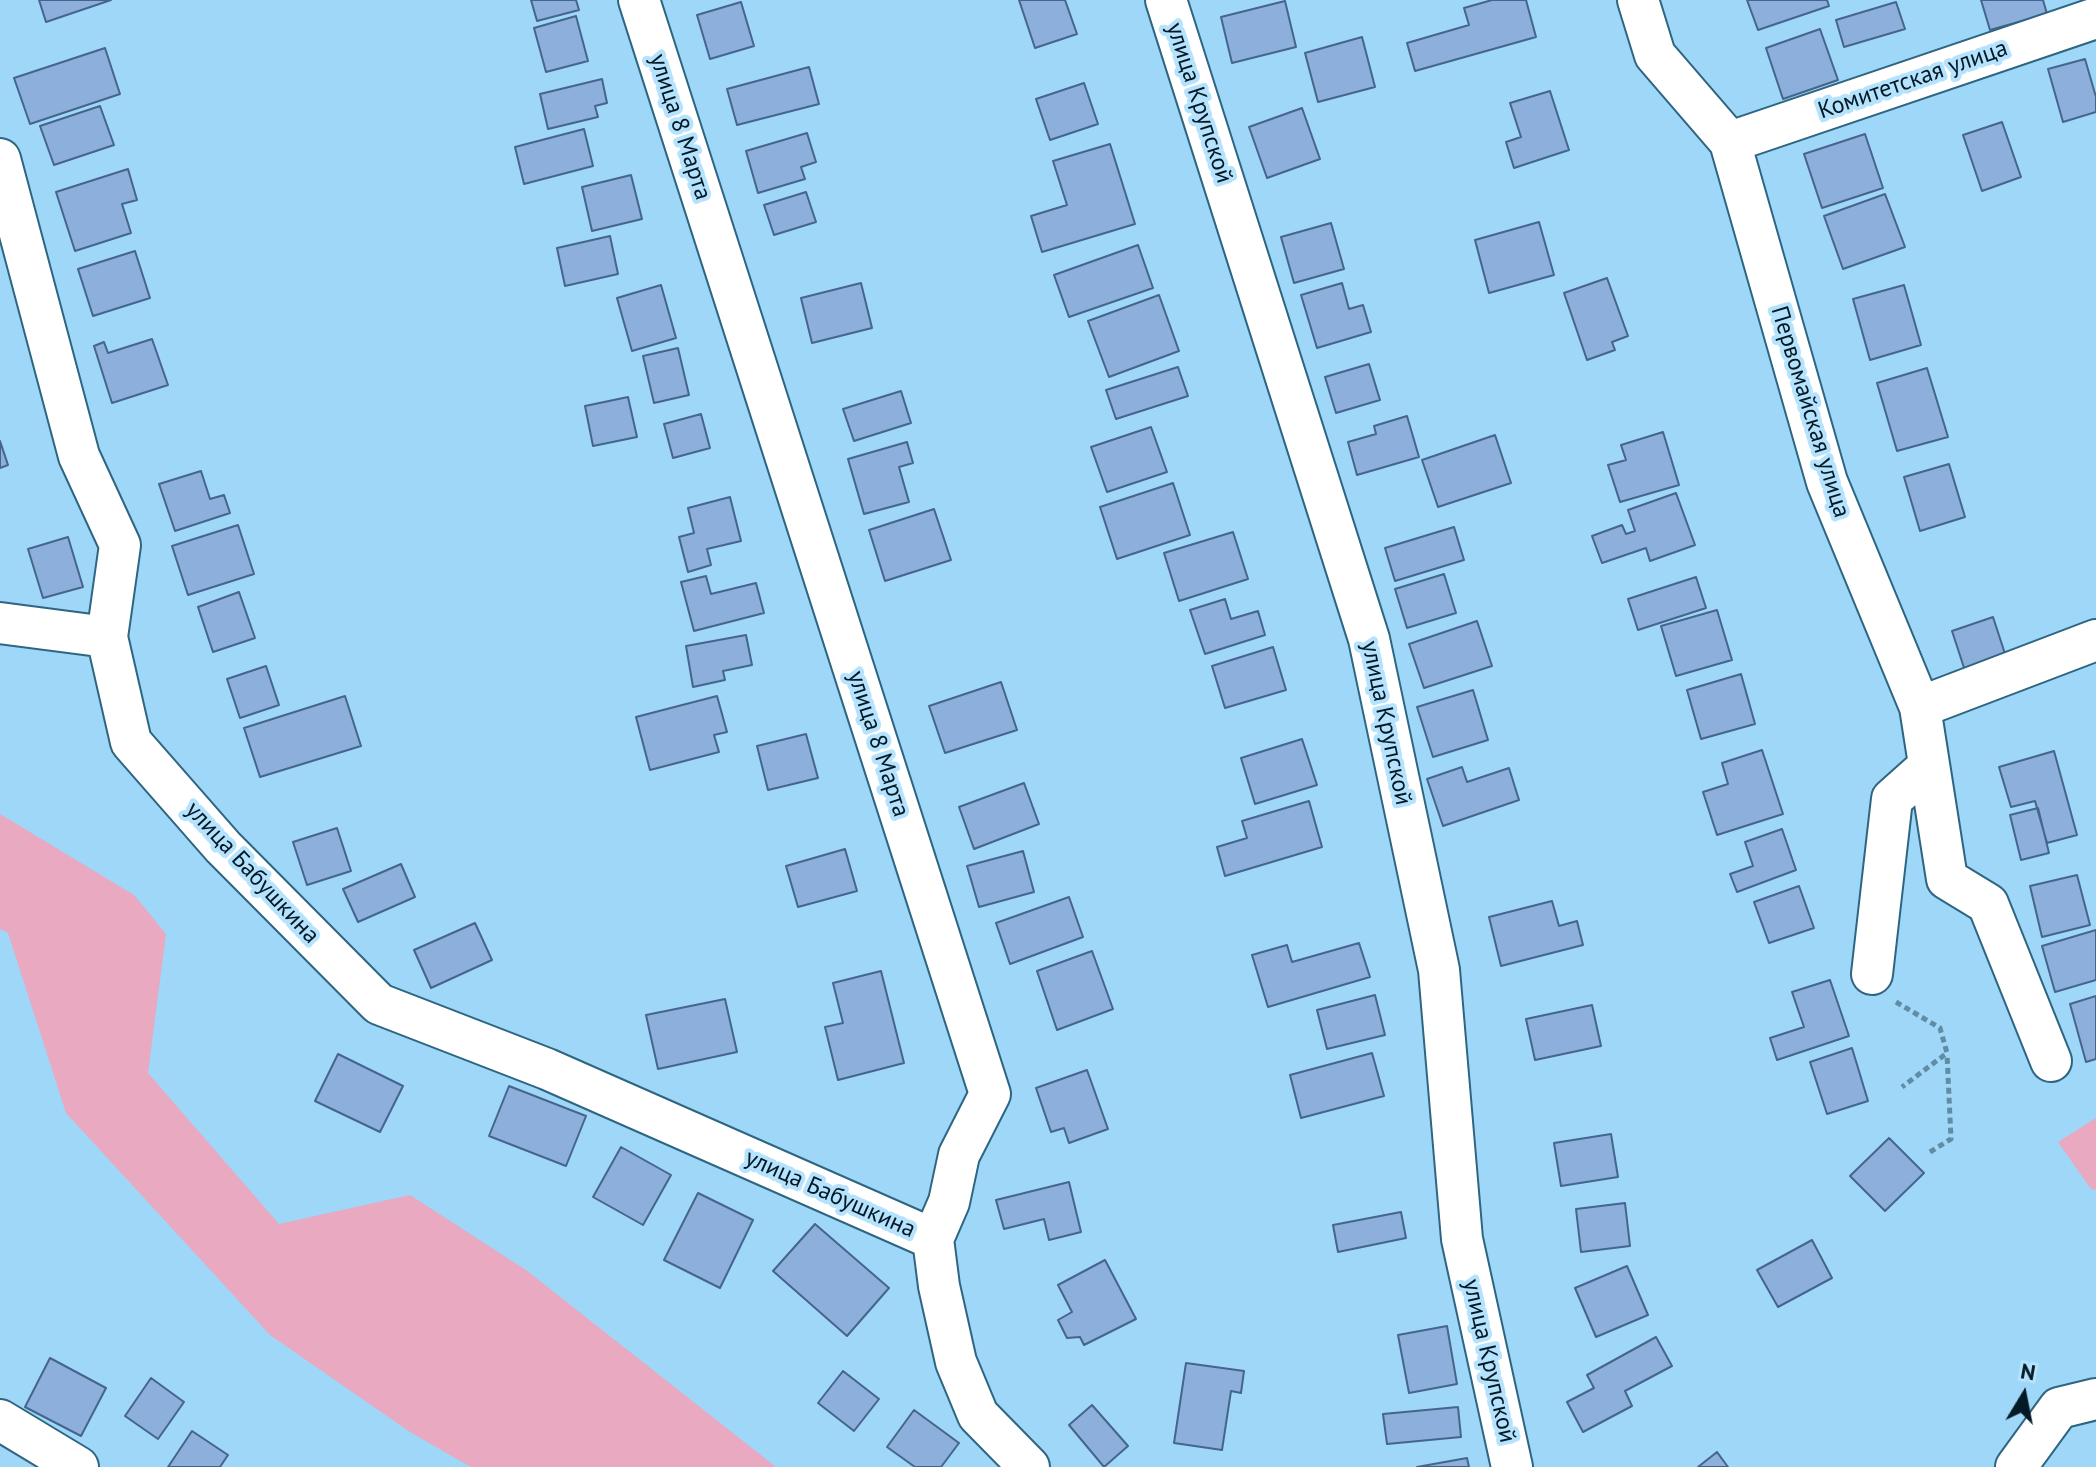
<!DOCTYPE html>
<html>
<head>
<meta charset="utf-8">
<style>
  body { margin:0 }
  #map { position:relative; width:2096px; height:1467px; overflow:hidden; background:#9ed7f8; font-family:"PT Sans",sans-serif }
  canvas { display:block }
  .north { position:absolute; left:1984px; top:1355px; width:80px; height:80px; -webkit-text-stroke:6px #b5e2fd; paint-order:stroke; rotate:10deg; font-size:22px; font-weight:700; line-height:32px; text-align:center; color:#031925 }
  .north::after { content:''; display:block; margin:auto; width:28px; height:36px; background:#031925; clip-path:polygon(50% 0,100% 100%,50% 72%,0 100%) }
</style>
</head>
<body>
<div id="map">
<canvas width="2096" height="1467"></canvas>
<div class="north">N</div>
</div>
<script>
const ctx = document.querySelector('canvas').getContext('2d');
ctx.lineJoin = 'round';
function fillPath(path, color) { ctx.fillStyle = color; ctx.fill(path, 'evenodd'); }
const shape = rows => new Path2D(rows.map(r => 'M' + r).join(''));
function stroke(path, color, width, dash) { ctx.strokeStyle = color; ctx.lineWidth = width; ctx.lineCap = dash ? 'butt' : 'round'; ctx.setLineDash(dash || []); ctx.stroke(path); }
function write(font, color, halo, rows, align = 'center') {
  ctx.font = font + ' "PT Sans",sans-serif'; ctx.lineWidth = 8; ctx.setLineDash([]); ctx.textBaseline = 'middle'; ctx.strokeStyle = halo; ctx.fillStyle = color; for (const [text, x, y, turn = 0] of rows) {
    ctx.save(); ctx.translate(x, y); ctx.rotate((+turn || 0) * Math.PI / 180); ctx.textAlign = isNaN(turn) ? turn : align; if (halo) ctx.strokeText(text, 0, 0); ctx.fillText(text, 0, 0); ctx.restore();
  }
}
fillPath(shape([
  [0,814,134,895,166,934,148,1073,279,1224,410,1195,526,1270,776,1467,471,1467,410,1432,270,1335,66,1113,8,933,0,929],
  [2096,1118,2096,1190,2091,1189,2058,1142]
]), '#e8a9c1');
const building = shape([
  [39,0,111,0,46,22,39,0],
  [531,0,576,0,579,10,537,21,531,0],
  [1019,0,1065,0,1077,34,1035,48,1019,0],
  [1492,0,1526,0,1536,37,1415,71,1407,43,1469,25,1464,8,1492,0],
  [1747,0,1827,0,1829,6,1758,30,1747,0],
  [1981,0,2043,0,2047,14,1990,30,1981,0],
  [1285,1,1296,47,1232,63,1221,17,1285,1],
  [741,2,754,46,710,59,697,15,741,2],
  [1896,2,1905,29,1844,47,1836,20,1896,2],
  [576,16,588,61,546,72,534,28,576,16],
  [1820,29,1838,80,1783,99,1766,48,1820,29],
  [1362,37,1375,87,1318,102,1305,53,1362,37],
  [105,48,120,94,30,124,14,78,105,48],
  [2085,59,2096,97,2096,112,2063,122,2048,69,2085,59],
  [809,67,819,104,737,125,727,89,809,67],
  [602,79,607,103,595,106,598,117,548,129,540,94,602,79],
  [1084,83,1098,124,1050,140,1036,99,1084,83],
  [1550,91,1569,150,1514,168,1506,142,1521,137,1510,103,1550,91],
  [100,106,114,145,54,165,40,126,100,106],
  [1302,108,1320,159,1267,178,1249,127,1302,108],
  [2002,122,2021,177,1982,191,1963,135,2002,122],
  [584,129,593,166,524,184,515,147,584,129],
  [807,133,816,162,801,167,805,179,758,193,746,151,807,133],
  [1865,134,1883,188,1822,208,1804,154,1865,134],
  [1110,144,1135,224,1042,252,1031,216,1067,205,1053,161,1110,144],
  [128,169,137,200,122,204,131,233,75,251,56,192,128,169],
  [631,175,642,219,592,231,582,187,631,175],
  [806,192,816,222,774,235,764,205,806,192],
  [1885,194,1905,247,1843,269,1824,216,1885,194],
  [1539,222,1554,275,1489,293,1475,240,1539,222],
  [1331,223,1344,269,1294,283,1281,237,1331,223],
  [610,236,618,274,565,286,557,248,610,236],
  [1138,245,1153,288,1069,317,1054,275,1138,245],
  [135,251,150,298,93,316,78,269,135,251],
  [1607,278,1628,336,1612,342,1615,350,1587,360,1564,293,1607,278],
  [861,283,872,328,812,343,801,298,861,283],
  [1342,283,1349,309,1363,305,1371,332,1317,348,1301,295,1342,283],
  [661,285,676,338,632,351,617,298,661,285],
  [1904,285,1921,345,1870,360,1853,299,1904,285],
  [1159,295,1179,351,1109,377,1088,321,1159,295],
  [152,339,168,385,112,403,94,346,104,342,108,353,152,339],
  [678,348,689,395,654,403,643,356,678,348],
  [1369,364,1380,400,1336,413,1325,377,1369,364],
  [1178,367,1188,396,1116,419,1106,390,1178,367],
  [1927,368,1948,437,1897,451,1877,383,1927,368],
  [901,391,911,423,854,441,843,409,901,391],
  [628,397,637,437,593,446,585,406,628,397],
  [701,414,710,448,673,458,664,424,701,414],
  [1407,416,1419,457,1357,475,1348,442,1376,434,1374,426,1407,416],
  [1151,427,1167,472,1107,492,1091,447,1151,427],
  [1663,432,1679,485,1620,502,1608,465,1626,460,1621,445,1663,432],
  [1495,435,1511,483,1438,507,1422,460,1495,435],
  [0,441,8,465,0,468,0,441],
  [907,442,913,463,899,467,909,502,864,514,848,459,907,442],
  [1949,464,1965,517,1920,531,1904,477,1949,464],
  [201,471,210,499,224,495,230,513,175,531,159,484,201,471],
  [1173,483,1190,535,1117,559,1100,507,1173,483],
  [1676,493,1695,545,1650,561,1646,548,1602,563,1592,536,1622,525,1626,534,1635,531,1628,510,1676,493],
  [730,497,741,541,707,549,711,565,688,572,679,537,694,533,688,508,730,497],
  [934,509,951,560,885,581,869,530,934,509],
  [238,525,254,574,188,595,172,546,238,525],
  [1454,527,1464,560,1395,581,1385,548,1454,527],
  [1233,532,1248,579,1179,601,1164,553,1233,532],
  [68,537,83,587,43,598,28,549,68,537],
  [1444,574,1456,613,1407,628,1395,589,1444,574],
  [706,576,711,594,756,583,764,613,694,631,681,582,706,576],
  [1696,577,1706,608,1638,630,1628,599,1696,577],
  [239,592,255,638,213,652,198,607,239,592],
  [1225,599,1231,619,1258,611,1265,635,1205,654,1190,610,1225,599],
  [1717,610,1732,660,1676,676,1661,626,1717,610],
  [1993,617,2009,666,1968,680,1952,631,1993,617],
  [1477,621,1492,666,1424,688,1409,644,1477,621],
  [746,635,752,665,723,671,725,680,693,687,686,646,746,635],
  [1273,647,1286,690,1225,708,1212,666,1273,647],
  [266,666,279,705,240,718,227,679,266,666],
  [1741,674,1755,724,1701,739,1687,690,1741,674],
  [1001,682,1017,730,945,753,929,706,1001,682],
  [1473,690,1488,740,1433,757,1417,707,1473,690],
  [345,696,361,746,260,777,244,728,345,696],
  [717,696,727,732,714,735,719,752,650,770,636,717,717,696],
  [806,734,818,778,768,790,757,746,806,734],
  [1302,739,1317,785,1255,804,1241,758,1302,739],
  [1762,750,1783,814,1717,835,1703,792,1728,784,1722,763,1762,750],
  [2054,751,2077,835,2047,843,2035,801,2011,807,1999,767,2054,751],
  [1462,767,1467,782,1509,768,1519,800,1443,826,1427,779,1462,767],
  [1024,783,1039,824,974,849,959,807,1024,783],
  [1309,801,1322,847,1225,876,1217,847,1247,838,1242,821,1309,801],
  [2038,808,2049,853,2021,860,2010,815,2038,808],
  [337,828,351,871,307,885,293,842,337,828],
  [1782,829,1796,870,1737,892,1730,874,1753,866,1745,842,1782,829],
  [845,849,857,891,798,907,786,866,845,849],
  [1023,851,1034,892,979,907,967,866,1023,851],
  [401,864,415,897,358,922,343,889,401,864],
  [2077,875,2090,925,2042,937,2030,886,2077,875],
  [1799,886,1814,928,1769,943,1754,902,1799,886],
  [1069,897,1083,937,1010,964,996,923,1069,897],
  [1552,901,1559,926,1577,921,1583,945,1501,966,1489,917,1552,901],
  [475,923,492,960,431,988,414,950,475,923],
  [2096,930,2096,980,2055,992,2042,946,2096,930],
  [1359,943,1370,977,1268,1007,1252,955,1287,945,1292,962,1359,943],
  [1092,951,1113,1009,1057,1030,1037,971,1092,951],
  [881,971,904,1063,838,1080,825,1027,843,1023,833,983,881,971],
  [1830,980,1849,1036,1777,1060,1770,1038,1804,1027,1792,992,1830,980],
  [1375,995,1385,1035,1327,1049,1317,1010,1375,995],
  [2096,996,2096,1059,2086,1062,2070,1004,2096,996],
  [725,999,737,1052,658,1069,646,1015,725,999],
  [1592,1005,1601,1046,1535,1060,1526,1019,1592,1005],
  [1852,1048,1868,1101,1827,1114,1810,1062,1852,1048],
  [1372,1053,1384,1096,1301,1118,1290,1075,1372,1053],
  [338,1054,403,1086,380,1132,315,1101,338,1054],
  [1087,1070,1108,1129,1069,1143,1064,1128,1051,1132,1036,1088,1087,1070],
  [509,1086,586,1116,566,1166,489,1136,509,1086],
  [1611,1134,1618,1177,1561,1186,1554,1143,1611,1134],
  [1889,1138,1924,1173,1885,1211,1850,1176,1889,1138],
  [621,1147,671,1175,643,1225,593,1197,621,1147],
  [1069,1182,1081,1232,1049,1240,1044,1219,1004,1229,996,1200,1069,1182],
  [698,1193,753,1220,720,1288,664,1260,698,1193],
  [1625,1203,1630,1246,1581,1252,1576,1209,1625,1203],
  [1401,1212,1406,1238,1338,1252,1333,1225,1401,1212],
  [815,1224,889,1288,847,1336,773,1271,815,1224],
  [1812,1240,1832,1278,1778,1307,1757,1270,1812,1240],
  [1105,1260,1136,1319,1084,1345,1080,1337,1067,1338,1058,1320,1072,1312,1058,1285,1105,1260],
  [1627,1266,1648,1315,1596,1337,1575,1288,1627,1266],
  [1447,1326,1457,1384,1409,1393,1398,1335,1447,1326],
  [1656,1337,1672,1366,1625,1391,1632,1406,1583,1432,1567,1402,1594,1388,1587,1375,1656,1337],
  [50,1358,106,1388,81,1436,25,1407,50,1358],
  [1186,1363,1244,1371,1241,1393,1231,1391,1222,1450,1174,1443,1186,1363],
  [843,1371,879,1399,854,1431,818,1403,843,1371],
  [151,1378,184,1402,158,1439,125,1416,151,1378],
  [1092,1405,1128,1446,1104,1467,1069,1425,1092,1405],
  [1458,1407,1461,1437,1387,1444,1383,1414,1458,1407],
  [914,1410,959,1443,941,1467,915,1467,887,1447,914,1410],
  [192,1431,228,1455,220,1467,168,1467,192,1431],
  [1717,1452,1728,1467,1698,1467,1717,1452],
  [1467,1458,1469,1467,1417,1467,1467,1458]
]);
fillPath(building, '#8cafdb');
stroke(building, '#45658c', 2);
const minor = shape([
  [639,0,990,1094,959,1155,949,1202,933,1239,939,1286,956,1362,978,1415,1029,1467],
  [1166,0,1369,639,1439,970,1462,1239,1512,1467],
  [1638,0,1655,55,1730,142,1827,482,1920,707,1947,879,1988,904,2051,1061],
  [1730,142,2096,18],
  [0,159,79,456,120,545,107,637,131,742,223,847,379,1004,547,1069,933,1239],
  [0,623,107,637],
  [1920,707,2096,640],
  [1872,974,1892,799,1929,766],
  [0,1420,78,1467],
  [2016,1467,2059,1408,2096,1399]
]);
stroke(minor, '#2e6581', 44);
stroke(shape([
  [1896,1002,1940,1028,1947,1053,1902,1087],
  [1930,1152,1951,1139,1947,1054]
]), '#618ca4', 5, [6, 4]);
stroke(minor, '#fff', 40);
write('24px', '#031925', '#b5e2fd', [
  ["Комитетская улица",1913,80,-19],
  ["улица Крупской",1199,103,72],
  ["улица 8 Марта",680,127,72],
  ["Первомайская улица",1810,412,73],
  ["улица Крупской",1386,723,78],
  ["улица 8 Марта",878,744,72],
  ["улица Бабушкина",252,873,47],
  ["улица Бабушкина",830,1194,24],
  ["улица Крупской",1489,1361,77]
]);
</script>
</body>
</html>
